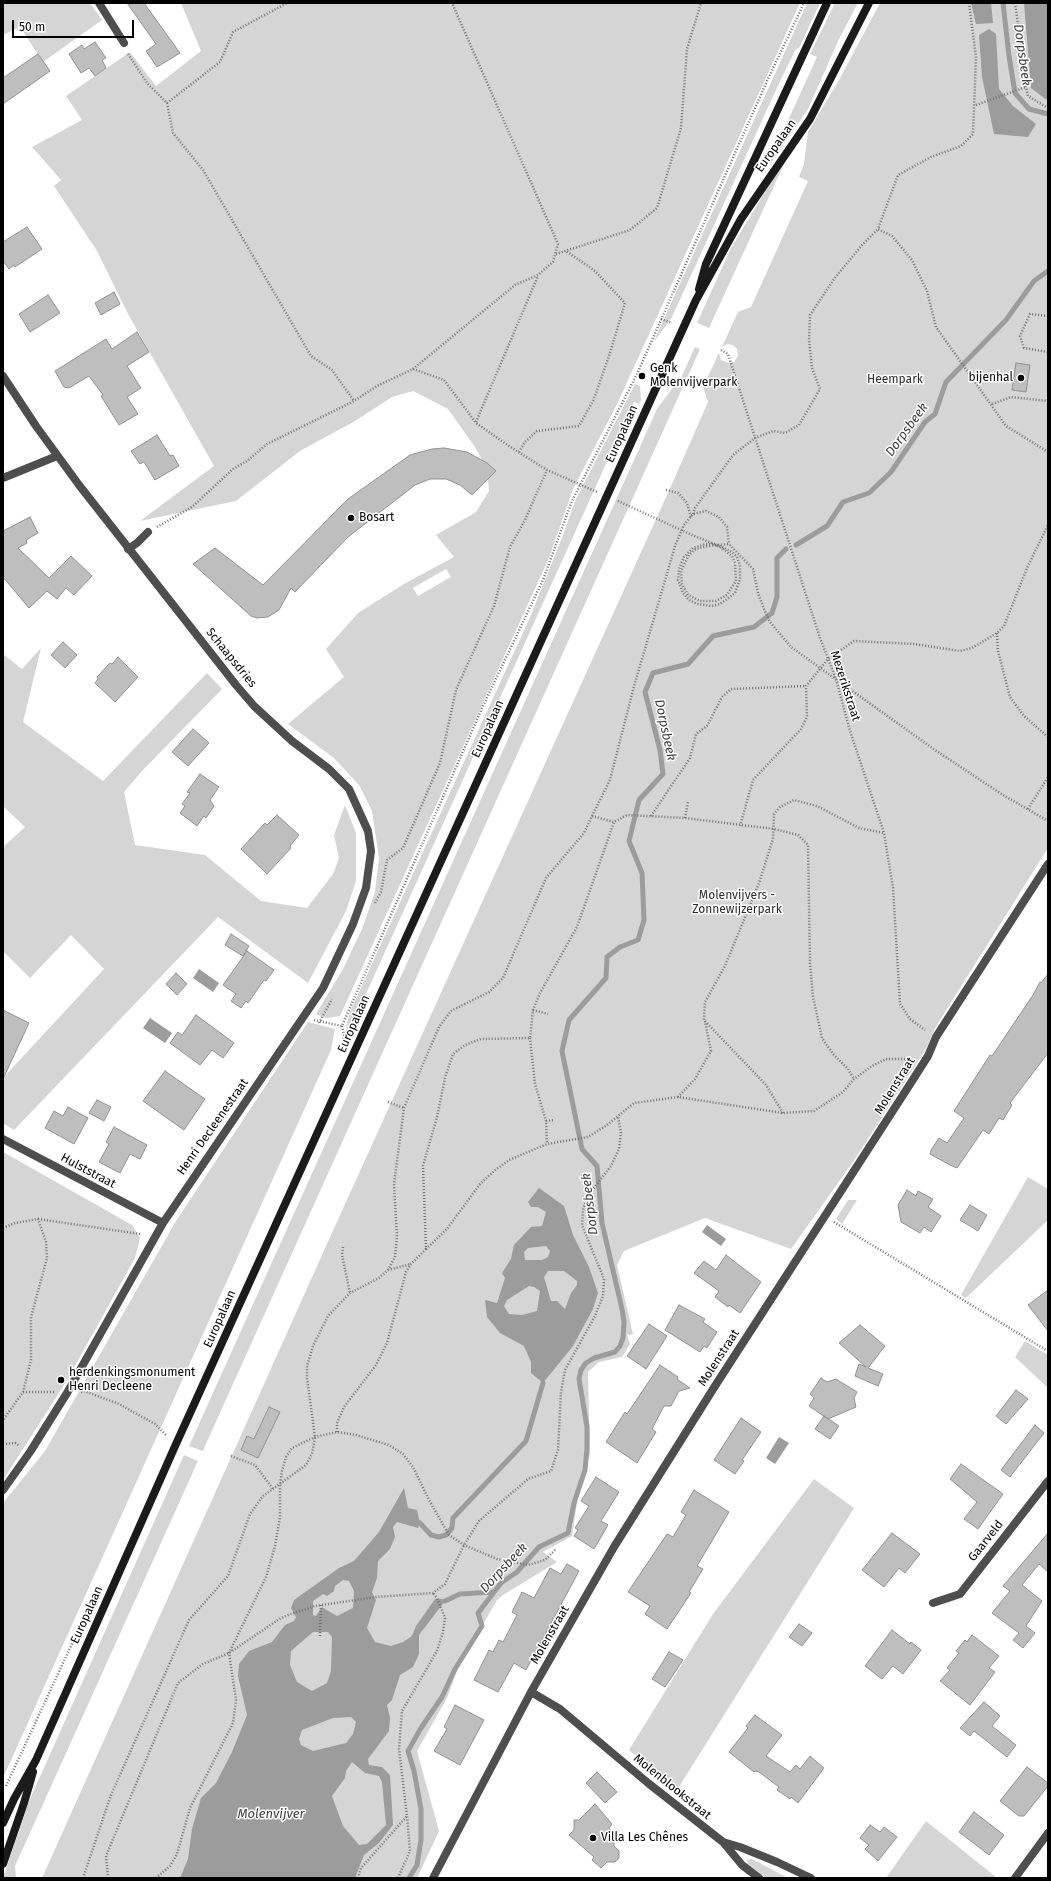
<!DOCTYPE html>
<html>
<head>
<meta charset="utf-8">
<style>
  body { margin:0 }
  #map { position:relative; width:1051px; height:1881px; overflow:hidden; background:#fff; font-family:"Fira Sans",sans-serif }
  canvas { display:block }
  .frame { position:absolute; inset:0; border:4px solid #000; pointer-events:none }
  .scale { position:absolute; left:12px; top:20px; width:122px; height:18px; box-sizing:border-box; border:2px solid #000; border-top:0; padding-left:5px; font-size:12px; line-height:14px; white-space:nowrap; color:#000; -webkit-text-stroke:3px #fff; paint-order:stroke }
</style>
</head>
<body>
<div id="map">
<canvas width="1051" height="1881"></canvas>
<div class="frame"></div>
<div class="scale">50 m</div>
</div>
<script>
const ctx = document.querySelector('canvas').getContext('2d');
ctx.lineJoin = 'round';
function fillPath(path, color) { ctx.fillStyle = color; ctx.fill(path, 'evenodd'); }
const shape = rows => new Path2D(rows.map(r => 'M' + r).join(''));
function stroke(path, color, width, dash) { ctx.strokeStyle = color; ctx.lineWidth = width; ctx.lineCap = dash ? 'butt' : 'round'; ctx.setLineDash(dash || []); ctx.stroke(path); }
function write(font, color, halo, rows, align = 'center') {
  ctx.font = font + ' "Fira Sans",sans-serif'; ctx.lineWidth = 3; ctx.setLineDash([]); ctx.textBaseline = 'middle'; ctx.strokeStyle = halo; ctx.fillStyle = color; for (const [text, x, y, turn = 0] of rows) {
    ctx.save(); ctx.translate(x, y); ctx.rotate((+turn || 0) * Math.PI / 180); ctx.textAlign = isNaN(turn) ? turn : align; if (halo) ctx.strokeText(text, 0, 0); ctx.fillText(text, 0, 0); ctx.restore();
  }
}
fillPath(shape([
  [3,3,90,3,102,20,43,62,20,27,3,35],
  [181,3,800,3,618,402,573,489,549,558,340,1016,326,1018,316,1014,343,969,362,929,375,892,379,858,372,811,359,785,334,758,288,724,344,677,326,649,358,613,404,584,454,557,436,535,476,512,489,491,487,469,475,447,448,409,413,391,392,397,355,421,300,451,236,501,140,521,214,466,128,314,97,251,54,186,61,180,32,147,82,120,66,96,130,52,156,86,201,51],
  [446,569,451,577,418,596,413,588],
  [807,3,820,3,799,48,796,49,782,77,671,319,653,343],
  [835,3,858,3,839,39,808,109,771,163,769,162,817,57,810,54],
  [880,3,1048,3,1048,848,935,1028,926,1049,855,1159,791,1249,705,1218,624,1251,617,1265,633,1334,630,1335,627,1334,630,1344,622,1357,599,1362,588,1372,590,1454,579,1489,572,1536,543,1552,557,1562,503,1595,497,1600,458,1668,447,1698,417,1751,439,1831,417,1878,42,1878,331,1235,672,484,708,402,703,387,719,353,721,360,729,363,734,362,738,356,737,349,733,345,727,344,722,347,738,312,751,307,808,181,799,177,804,164,808,132,839,80],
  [783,162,784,164,709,328,697,323,731,248],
  [695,347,700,349,205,1446,203,1451,189,1446,657,409,674,386,677,387],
  [635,384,640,386,641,400,639,404,634,402,346,1038,347,1022,350,1012,531,615,563,535,575,501],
  [41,648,23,722,103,781,207,673,222,689,143,770,124,792,135,845,205,855,261,901,307,908,333,874,339,858,334,835,345,805,356,833,356,881,346,911,308,983,218,917,14,1130,3,1123,3,1078,104,969,71,935,30,978,3,951,3,847,25,827,3,806,3,654,22,669],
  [308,1022,335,1029,331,1050,3,1778,3,1503,45,1451,176,1221],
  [3,1152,132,1225,140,1238,135,1258,66,1382,3,1480],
  [1028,1177,1048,1189,1048,1220,966,1298,961,1295],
  [848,1200,857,1200,842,1224,836,1219],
  [1025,1341,1048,1355,1048,1388,1015,1357],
  [184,1455,198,1461,15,1866,16,1878,3,1878,30,1799],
  [814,1479,854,1508,677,1790,629,1750,713,1614],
  [926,1821,996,1877,996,1878,886,1878],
  [752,1859,788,1878,766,1878,748,1864,747,1860]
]), '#d5d5d5');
fillPath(shape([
  [971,3,991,3,993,23,976,24],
  [1024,3,1048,3,1048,101,1031,88],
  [989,29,996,34,999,89,1013,106,1036,124,1028,137,994,134,982,77,979,35],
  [199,969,219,983,213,992,193,978],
  [150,1018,172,1033,165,1043,143,1028],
  [539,1188,564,1206,573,1235,589,1267,598,1293,593,1309,573,1346,543,1383,531,1373,531,1362,524,1346,500,1333,487,1317,485,1300,497,1303,505,1278,502,1273,511,1259,514,1245,531,1227,542,1226,546,1212,538,1207,531,1207,528,1202],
  [546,1246,550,1251,548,1257,542,1260,525,1260,524,1252,528,1248],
  [548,1271,564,1271,577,1281,577,1285,571,1293,565,1309,557,1301,551,1301,544,1277],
  [529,1286,534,1287,540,1291,537,1311,522,1315,509,1314,504,1306,507,1300],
  [707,1225,726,1239,721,1246,702,1232],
  [779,1437,789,1443,775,1464,766,1458],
  [404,1488,408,1508,417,1510,420,1523,418,1528,397,1522,393,1527,395,1537,390,1549,378,1561,377,1578,372,1592,376,1600,367,1628,375,1642,391,1646,403,1642,412,1636,416,1626,435,1599,442,1599,445,1601,419,1635,419,1654,413,1667,400,1675,392,1700,387,1705,390,1718,389,1731,368,1759,369,1765,382,1767,390,1775,393,1825,379,1843,364,1855,355,1878,180,1878,188,1859,192,1829,201,1798,216,1783,232,1752,247,1715,238,1676,239,1664,249,1651,272,1642,285,1625,294,1621,296,1617,291,1608,294,1600,339,1568,354,1561,379,1532],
  [343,1580,349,1581,354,1591,353,1608,337,1616,322,1607,316,1616,313,1615,313,1601,323,1594,327,1596,334,1591,335,1586],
  [313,1632,328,1632,332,1637,331,1671,327,1683,312,1691,297,1682,290,1665,291,1651],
  [351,1717,356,1722,353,1734,346,1743,313,1751,301,1745,299,1739,302,1730,333,1718],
  [352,1762,365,1773,379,1776,382,1782,386,1825,367,1844,359,1845,343,1826,332,1796,345,1778,346,1771]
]), '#9c9c9c');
stroke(shape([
  [1003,3,1009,56,1015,93,1029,109,1048,114],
  [796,545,827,526,843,502,869,493,891,472,925,422,935,414,946,382,1006,320,1034,281,1048,271],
  [420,1523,431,1535,439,1537,446,1535,452,1528,453,1518,526,1441,543,1383],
  [445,1601,460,1594,494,1592],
  [409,1878,417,1865,421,1840,421,1809,414,1771,408,1751,421,1728,442,1697,455,1669,482,1626,478,1613,501,1583,517,1572,539,1547,568,1533,574,1503,585,1470,587,1448,587,1427,579,1379,581,1370,586,1363,594,1358,615,1352,620,1346,623,1338,624,1322,622,1309,602,1223,597,1166,582,1149,562,1051,569,1020,606,978,607,957,620,947,638,940,644,920,642,873,629,841,639,800,663,774,660,750,645,692,653,673,688,664,713,636,754,627,772,613,777,597,777,558,786,549]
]), '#9c9c9c', 5);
const building = shape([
  [127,3,144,3,180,53,157,67,146,51,156,44,127,3],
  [95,42,106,58,102,60,106,68,95,76,89,68,81,73,69,54,82,45,84,49,95,42],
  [38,54,50,71,3,104,3,78,38,54],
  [27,227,42,249,15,267,14,265,9,269,3,261,3,242,27,227],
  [114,292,120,304,101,315,95,303,114,292],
  [48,295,60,313,30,332,19,314,48,295],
  [137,332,149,352,127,366,141,388,127,397,138,414,119,425,101,396,103,395,89,376,69,388,64,387,55,371,106,339,112,349,137,332],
  [1016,363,1030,365,1026,392,1012,390,1016,363],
  [157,435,170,456,173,455,179,466,155,480,144,462,140,464,131,451,157,435],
  [444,448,467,452,487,463,496,471,472,495,460,485,446,479,430,479,415,485,348,537,295,592,291,588,279,610,268,617,257,618,251,616,193,564,215,548,263,585,348,499,410,455,432,449,444,448],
  [30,517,38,533,26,540,27,543,18,548,49,578,71,556,92,576,74,595,66,588,57,599,47,591,29,608,3,577,3,531,30,517],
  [63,642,77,655,65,668,51,655,63,642],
  [118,657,138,677,115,702,95,683,98,679,97,677,110,663,112,664,118,657],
  [193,729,209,743,188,766,172,752,193,729],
  [200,774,219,787,210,800,214,806,206,818,204,816,197,826,180,813,185,806,182,804,190,793,187,792,200,774],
  [277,815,299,835,290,846,291,848,267,874,241,849,265,823,267,825,277,815],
  [231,934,249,946,243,956,225,945,231,934],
  [247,951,274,970,266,981,264,980,248,1003,246,1001,241,1008,231,1001,236,994,223,985,247,951],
  [176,973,187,984,177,995,166,984,176,973],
  [1048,974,1048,1053,1010,1103,1012,1105,1003,1120,999,1118,989,1134,983,1130,957,1168,950,1165,930,1154,931,1150,939,1138,947,1143,964,1118,954,1111,990,1055,992,1056,1033,995,1040,982,1041,983,1048,974],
  [3,1010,29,1023,3,1079,3,1010],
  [196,1015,234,1043,223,1058,212,1050,200,1065,170,1043,178,1032,182,1035,196,1015],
  [165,1071,205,1099,184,1130,143,1101,165,1071],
  [97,1100,111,1107,104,1121,89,1113,97,1100],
  [68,1107,88,1118,74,1144,45,1128,54,1111,63,1116,68,1107],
  [114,1127,147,1145,140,1159,130,1154,120,1173,99,1162,109,1144,106,1142,114,1127],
  [907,1190,916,1196,918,1191,933,1199,928,1207,941,1216,931,1232,924,1227,920,1233,901,1222,898,1205,907,1190],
  [970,1205,987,1215,978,1231,960,1220,970,1205],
  [726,1255,761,1282,740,1313,729,1305,728,1307,715,1297,719,1291,694,1273,704,1261,716,1270,726,1255],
  [1048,1290,1048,1331,1028,1305,1048,1290],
  [679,1305,705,1319,703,1322,717,1332,707,1348,704,1346,700,1352,665,1330,679,1305],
  [649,1324,667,1336,646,1369,627,1356,649,1324],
  [860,1325,885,1346,868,1368,883,1374,878,1386,855,1376,859,1364,866,1367,839,1343,860,1325],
  [660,1365,678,1377,677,1379,690,1388,679,1391,671,1406,664,1406,652,1429,656,1432,637,1463,606,1442,625,1412,627,1414,660,1365],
  [821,1378,827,1382,836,1379,857,1392,854,1398,856,1407,828,1419,809,1406,814,1398,810,1394,821,1378],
  [1016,1390,1028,1399,1006,1424,996,1416,1016,1390],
  [269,1407,280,1412,258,1458,241,1450,247,1436,254,1439,269,1407],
  [824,1416,839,1426,830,1439,815,1429,824,1416],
  [741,1418,761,1432,742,1460,744,1461,735,1474,714,1460,741,1418],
  [1035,1425,1044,1433,1010,1477,1001,1470,1035,1425],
  [961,1464,1003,1494,978,1529,964,1519,977,1502,950,1479,961,1464],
  [596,1477,619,1492,601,1521,608,1525,594,1549,574,1536,578,1530,575,1528,589,1506,581,1501,596,1477],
  [694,1490,729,1512,697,1566,703,1569,689,1592,691,1593,667,1629,645,1614,650,1606,628,1592,667,1534,673,1537,686,1515,681,1512,694,1490],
  [892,1533,920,1554,905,1573,899,1568,884,1587,862,1570,892,1533],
  [1048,1533,1048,1572,1039,1564,1022,1585,1042,1601,1026,1626,1035,1633,1023,1648,1013,1640,1019,1633,992,1613,1010,1591,1003,1586,1048,1533],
  [567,1564,579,1571,526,1670,514,1663,498,1692,474,1680,489,1650,493,1652,499,1640,503,1642,517,1615,512,1612,522,1592,534,1598,550,1568,561,1574,567,1564],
  [799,1624,812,1633,802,1646,789,1637,799,1624],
  [892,1630,910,1644,911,1642,921,1650,903,1674,893,1666,882,1679,865,1666,892,1630],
  [972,1635,999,1656,989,1668,995,1672,970,1705,940,1681,950,1670,947,1668,959,1653,956,1651,965,1640,967,1642,972,1635],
  [669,1652,683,1660,665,1687,652,1679,669,1652],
  [984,1702,1000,1716,992,1726,1016,1745,1007,1757,974,1731,970,1736,960,1728,984,1702],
  [455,1705,484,1720,460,1765,434,1751,447,1729,444,1727,455,1705],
  [755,1715,782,1735,766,1756,790,1772,796,1765,800,1769,810,1756,824,1768,798,1803,791,1797,790,1799,777,1790,779,1787,759,1772,755,1771,754,1772,729,1752,748,1728,746,1726,755,1715],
  [1027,1767,1048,1783,1048,1786,1024,1816,1019,1816,1000,1801,1027,1767],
  [597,1772,617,1792,605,1803,586,1783,597,1772],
  [595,1804,612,1824,609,1828,614,1835,614,1846,619,1851,619,1858,615,1862,607,1862,601,1868,592,1860,594,1857,569,1835,574,1830,574,1820,579,1820,595,1804],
  [974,1812,1004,1835,989,1855,959,1832,974,1812],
  [870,1825,880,1832,884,1827,897,1837,878,1861,865,1849,869,1845,860,1838,870,1825]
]);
fillPath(building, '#bebebe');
stroke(building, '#929292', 1);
stroke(shape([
  [969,3,976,57,973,134,961,146,931,157,898,175,878,229,892,236,912,260,927,291,936,327,1006,426,1048,452],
  [1015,3,1018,24,1019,55,1028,96,1048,108],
  [128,54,147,83,167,103,173,133,203,170,311,356,332,370,354,401],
  [167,103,220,62,233,32,287,3],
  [976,105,1026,87],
  [556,254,630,230,657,208,681,128,687,49,701,3],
  [1048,316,1030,314,1020,336,1024,348,1048,352],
  [661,319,672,323],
  [721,350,728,354,820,638,836,679,850,731,884,833,893,888,900,1004,910,1019,925,1030],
  [413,369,515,285,538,275,553,262,558,244,452,3],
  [992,404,1011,397,1048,401],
  [476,422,538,276],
  [519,452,525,442,537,431,579,426,594,399,611,350,625,303,595,271,566,251],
  [666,490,678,493,687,503,691,517],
  [618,501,692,535,724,548,732,552,737,557,740,565,740,579,735,593,730,597,720,604,712,606,697,604,689,600,683,593,678,580,679,569,684,557,693,548,706,544,714,544,720,547,723,549,732,556,735,563,736,581,727,595,716,601,700,601,688,595,682,584,681,571,689,555,696,549,708,546,729,544,753,569,758,593,764,609,770,622,791,647,935,750,1003,795,1048,821],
  [693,514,695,508,733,455,755,438,773,431,785,433,799,425,820,389,812,368,809,340,810,315,834,279,862,245,878,229],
  [157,527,192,507,233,469,247,461,267,444,354,401,377,386,413,369,444,380,476,423,509,446,547,470,597,492],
  [997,633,998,651,1010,697,1024,716,1048,737],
  [1028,809,1048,777],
  [592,816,614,822],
  [651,816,690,758,696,734,707,726,722,697,731,689,806,686],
  [685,818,688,802],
  [740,826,753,780,801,729,807,717,806,686,828,659,854,641,914,644,960,651,972,648,997,633,1004,626,1027,568,1048,525],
  [375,903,381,892,387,860,403,848,440,763,456,690,494,606,510,547,525,520,547,470],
  [533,1010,548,1014],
  [314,1020,342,1026,483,706,543,580,572,501,637,374,767,81,804,3],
  [319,1023,332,999],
  [342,1026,344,1035,342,1047],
  [530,1038,535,1084,546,1121,547,1144],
  [678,1097,695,1079,711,1051,705,1021],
  [388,1102,404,1108],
  [783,1113,766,1085,704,1020,705,1002,725,966,759,883,773,839,774,814,780,807,794,800,817,806,859,828,884,833],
  [546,1121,554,1120],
  [38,1219,140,1234],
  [834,1222,1046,1350],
  [3,1228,15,1223,38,1219,46,1242,47,1258,31,1317,31,1360,23,1392,3,1420],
  [343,1247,342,1255,350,1293],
  [426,1249,447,1229,480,1184,494,1171,509,1160,547,1144,588,1137,607,1125,634,1103,678,1097,783,1113,814,1111,843,1092,854,1079,872,1066,886,1059,905,1059],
  [388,1270,411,1264],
  [23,1392,55,1392],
  [81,1392,84,1391,119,1404,155,1424,166,1435],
  [337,1432,337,1423,344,1407,376,1365,387,1343,406,1272,411,1264,426,1249,423,1166,437,1117,445,1078,453,1054,465,1045,481,1039,530,1038,533,1010,540,993,577,927,614,822,627,815,685,818,774,829,798,835,808,845,810,963,813,997,822,1038,833,1054,848,1069,854,1079],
  [3,1444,15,1443,20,1446],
  [231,1456,255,1465,273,1489],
  [320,1636,321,1605],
  [6,1786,83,1620],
  [83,1878,111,1795,189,1620,228,1576,250,1514,263,1496,306,1465,312,1454,315,1437,307,1378,307,1366,313,1346,328,1316,350,1293,379,1278,388,1270,395,1257,397,1237,394,1184,404,1108,439,1027,451,1011,489,992,503,978,546,878,584,833,592,816,610,780,633,690,675,546,684,525,693,514,706,511,719,517,727,527,729,544],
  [108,1878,106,1856,178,1683,203,1664,229,1653,281,1618,291,1614,315,1606,376,1597,433,1593,445,1584,464,1545,479,1521,528,1479,551,1471,558,1450,561,1392,565,1370,595,1316,603,1296,604,1279,582,1225,583,1210,587,1197,611,1166,619,1149,621,1132,618,1117],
  [156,1878,170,1866,177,1854,190,1808,233,1723,236,1700,229,1653,266,1577,275,1546,280,1517,280,1484,282,1471,286,1457,292,1448,315,1437,337,1432,356,1435,389,1445,403,1454,413,1467,429,1500,449,1535,464,1545,497,1559,528,1565,545,1560,556,1549],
  [358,1878,361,1868,407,1816,399,1749,402,1711,437,1651,443,1632,445,1618,437,1598,433,1593],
  [398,1878,410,1851,407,1816]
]), '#707070', 2.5, [1, 2]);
stroke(shape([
  [128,549,137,543,148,532]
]), '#4e4e4e', 8);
stroke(shape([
  [99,3,124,43],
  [3,376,36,426,79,485,236,685,254,706,292,741,329,769,349,789,368,831,371,851,366,888,353,924,323,988,163,1223,67,1393,30,1452,3,1490],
  [3,478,57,456],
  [3,1139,163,1223],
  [933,1603,960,1594,1048,1481],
  [531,1692,560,1709,648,1783,723,1842,740,1847,777,1862,811,1878],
  [723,1842,742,1865,759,1878],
  [433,1878,531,1692,614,1547,715,1386,905,1092,928,1056,936,1037,1048,864],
  [1015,1878,1048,1833]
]), '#4e4e4e', 8);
stroke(shape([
  [699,289,706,264,827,3],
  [3,1823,14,1799,36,1760,176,1444,696,300,741,219,810,119,869,3],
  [3,1864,24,1803,33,1772]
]), '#1b1b1b', 8);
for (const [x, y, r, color] of [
  [642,376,4,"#000"],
  [1021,378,4,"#000"],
  [351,518,4,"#000"],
  [61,1380,4,"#000"],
  [593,1838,4,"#000"]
]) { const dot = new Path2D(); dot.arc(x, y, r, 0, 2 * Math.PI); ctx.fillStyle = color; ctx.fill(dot); stroke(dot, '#fff', 1.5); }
write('12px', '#000', '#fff', [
  ["Europalaan",776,146,-55],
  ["Europalaan",622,434,-66],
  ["Schaapsdries",231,658,51],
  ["Mezerikstraat",845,686,72],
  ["Europalaan",488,729,-66],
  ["Europalaan",354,1024,-66],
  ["Molenstraat",895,1086,-58],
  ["Henri Decleenestraat",213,1127,-55],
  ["Hulststraat",88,1171,28],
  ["Europalaan",220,1319,-66],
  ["Molenstraat",719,1358,-57],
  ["Gaarveld",986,1541,-52],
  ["Europalaan",87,1615,-66],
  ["Molenstraat",550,1635,-60],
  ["Molenblookstraat",672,1787,39]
]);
write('12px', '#000', '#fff', [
  ["Genk",650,369],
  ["Molenvijverpark",650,383],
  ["bijenhal",1013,378,"right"],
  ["Bosart",359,518],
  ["herdenkingsmonument",69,1373],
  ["Henri Decleene",69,1387],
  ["Villa Les Chênes",601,1838]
], 'left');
write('12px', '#2c2c2c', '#fff', [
  ["Heempark",895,380],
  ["Molenvijvers -",737,896],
  ["Zonnewijzerpark",737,910]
]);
write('italic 13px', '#3d3d3d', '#fff', [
  ["Dorpsbeek",1022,55,82],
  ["Dorpsbeek",907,430,-54],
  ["Dorpsbeek",665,730,78],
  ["Dorpsbeek",590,1204,-97],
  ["Dorpsbeek",504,1568,-47],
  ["Molenvijver",271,1814]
]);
</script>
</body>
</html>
